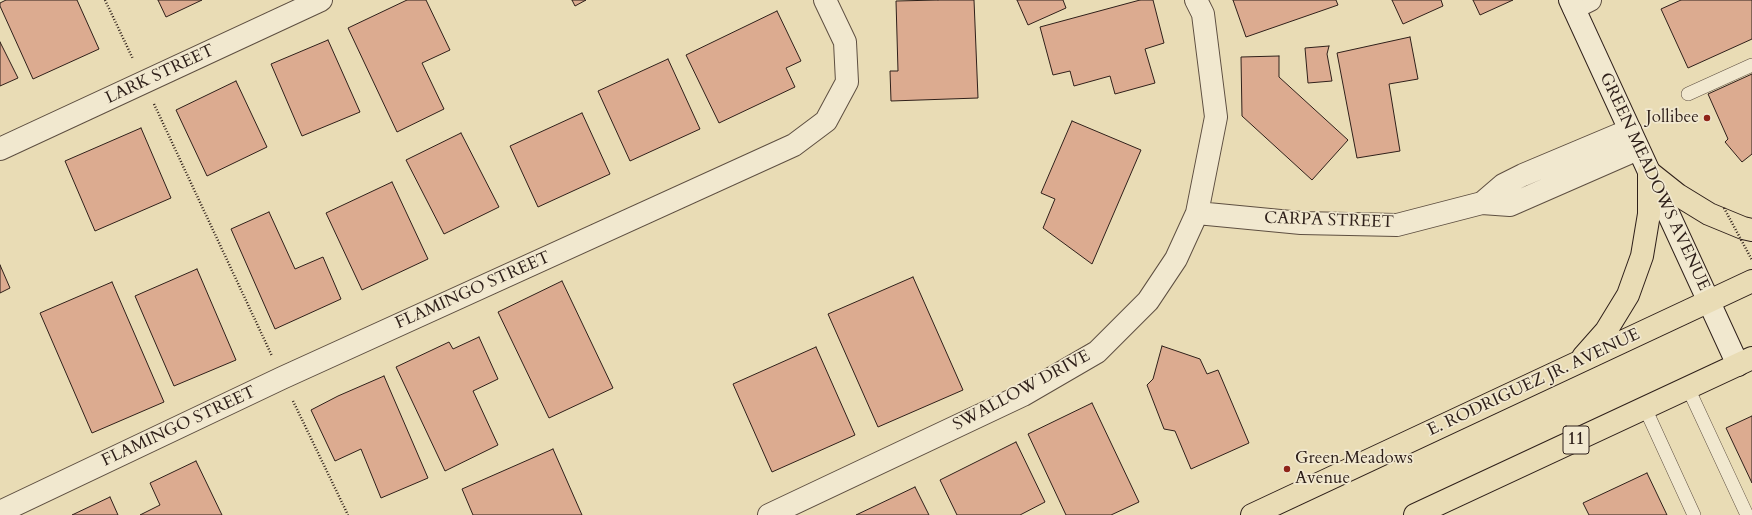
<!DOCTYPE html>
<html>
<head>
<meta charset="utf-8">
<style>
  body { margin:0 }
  canvas { display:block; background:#e9dcb5 }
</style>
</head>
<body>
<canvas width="1752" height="515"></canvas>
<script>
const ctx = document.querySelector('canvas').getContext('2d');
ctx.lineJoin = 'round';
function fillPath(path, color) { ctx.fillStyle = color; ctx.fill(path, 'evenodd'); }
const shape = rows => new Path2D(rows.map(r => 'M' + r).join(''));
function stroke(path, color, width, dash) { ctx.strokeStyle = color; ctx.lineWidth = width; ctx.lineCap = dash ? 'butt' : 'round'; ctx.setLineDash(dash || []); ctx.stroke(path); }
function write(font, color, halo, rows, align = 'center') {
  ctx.font = font + ' Cardo,serif'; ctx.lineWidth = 3.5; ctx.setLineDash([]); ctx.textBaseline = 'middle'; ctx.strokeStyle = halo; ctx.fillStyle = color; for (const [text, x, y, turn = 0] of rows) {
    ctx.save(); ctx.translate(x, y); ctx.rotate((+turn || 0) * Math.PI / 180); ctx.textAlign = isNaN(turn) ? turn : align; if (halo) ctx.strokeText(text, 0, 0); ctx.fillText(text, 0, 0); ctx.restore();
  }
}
const building = shape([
  [6,0,77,0,99,49,33,79,0,6,0,3,6,0],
  [158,0,202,0,166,17,158,0],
  [407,0,426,0,450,50,422,63,444,109,397,132,348,28,407,0],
  [572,0,586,0,575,6,572,0],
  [938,0,974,0,978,98,891,101,890,71,898,71,896,1,938,0],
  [1017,0,1063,0,1066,8,1028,25,1017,0],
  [1140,0,1153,0,1164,43,1145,49,1155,83,1115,94,1110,76,1074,86,1070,71,1053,75,1040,27,1140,0],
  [1233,0,1336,0,1338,5,1246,37,1233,0],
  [1392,0,1441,0,1443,6,1403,24,1392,0],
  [1473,0,1513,0,1480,15,1473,0],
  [1681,0,1752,0,1752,39,1688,68,1661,9,1681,0],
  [777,11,801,61,786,68,795,87,719,123,686,55,777,11],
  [1410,37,1418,79,1389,84,1400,151,1357,158,1337,53,1410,37],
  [328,40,360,112,302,136,271,64,328,40],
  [0,42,18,78,0,86,0,42],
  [1329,46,1327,54,1332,81,1308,83,1305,48,1329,46],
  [1279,56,1279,77,1348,140,1312,180,1242,116,1241,57,1279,56],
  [668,59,700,129,630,161,598,91,668,59],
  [1752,74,1752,154,1742,162,1725,142,1728,139,1708,94,1752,74],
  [236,81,267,147,207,176,176,110,236,81],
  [582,113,610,174,538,207,510,146,582,113],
  [1072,121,1141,150,1092,264,1043,228,1055,199,1041,193,1072,121],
  [141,128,171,198,95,231,65,161,141,128],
  [461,133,499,207,444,234,406,160,461,133],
  [392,182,428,259,362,290,326,213,392,182],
  [269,212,295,269,323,257,341,299,275,329,231,229,269,212],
  [0,265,10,288,0,293,0,265],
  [197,269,236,360,174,386,135,296,197,269],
  [913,277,963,390,878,427,828,314,913,277],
  [562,281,613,388,549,418,498,312,562,281],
  [112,282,164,402,92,433,40,313,112,282],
  [479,337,498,379,473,391,498,445,445,471,396,367,449,342,453,349,479,337],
  [1162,346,1200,359,1207,374,1218,370,1249,443,1191,469,1175,431,1164,429,1147,385,1153,379,1162,346],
  [816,347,855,435,772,472,733,384,816,347],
  [384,376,428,478,381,498,361,449,335,461,311,410,338,396,384,376],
  [1092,403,1139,502,1111,515,1066,515,1028,434,1092,403],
  [1752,416,1752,483,1726,428,1752,416],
  [1016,442,1045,502,1020,515,957,515,940,480,1016,442],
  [553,449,582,515,473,515,462,489,553,449],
  [196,461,222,515,140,515,160,505,150,483,196,461],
  [1647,473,1667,515,1589,515,1583,503,1647,473],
  [915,487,929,515,856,515,915,487],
  [110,497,118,515,72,515,110,497]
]);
fillPath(building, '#dcab90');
stroke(building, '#2f201a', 1);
const lane = shape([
  [1688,94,1752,65],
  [1688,388,1747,515],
  [1645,408,1694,515]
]);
const street = shape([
  [1574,8,1590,0],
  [0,149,321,0],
  [1482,203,1503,185,1523,175,1630,130],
  [1197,213,1301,223,1397,225,1482,203,1510,205,1638,149],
  [0,512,282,378,794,145,826,121,847,82,845,42,825,0],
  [769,515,1023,395,1097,352,1148,301,1176,259,1197,213,1216,117,1203,14,1196,0]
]);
const secondary = shape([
  [1570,0,1738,365]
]);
const primary = shape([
  [1649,172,1678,195,1709,214,1743,228,1752,230],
  [1583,357,1606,331,1628,295,1642,256,1649,214,1649,172],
  [1252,515,1752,281],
  [1415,515,1752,358]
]);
stroke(lane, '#5e4f41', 14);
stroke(street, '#5e4f41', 24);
stroke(secondary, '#2f201a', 24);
stroke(primary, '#2f201a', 24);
stroke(shape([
  [105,0,133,59],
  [154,104,272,356],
  [293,401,348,515]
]), '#2f201a', 2.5, [1, 2]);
stroke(lane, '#f1e8cf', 13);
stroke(street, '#f1e8cf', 22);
stroke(secondary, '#f1e8cf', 22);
stroke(primary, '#e9dcb5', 22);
stroke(shape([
  [1724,208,1752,260]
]), '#2f201a', 2.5, [1, 2]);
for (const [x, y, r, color] of [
  [1707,118,4,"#8f2418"],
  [1287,469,4,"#8f2418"]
]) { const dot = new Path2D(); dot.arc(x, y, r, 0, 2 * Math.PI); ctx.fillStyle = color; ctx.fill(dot); stroke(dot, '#f1e8cf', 1.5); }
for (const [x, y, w] of [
  [1576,440,26]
]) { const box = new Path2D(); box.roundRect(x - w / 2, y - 14, w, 28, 3); ctx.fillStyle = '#f1e8cf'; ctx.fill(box); stroke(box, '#2f201a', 1); }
write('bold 16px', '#2f201a', null, [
  ["11",1576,440]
]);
write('17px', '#2f201a', '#f1e8cf', [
  ["LARK STREET",160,75,-25],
  ["GREEN MEADOWS AVENUE",1654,182,65],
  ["CARPA STREET",1329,221,2],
  ["FLAMINGO STREET",473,291,-24],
  ["E. RODRIGUEZ JR. AVENUE",1534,383,-25],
  ["SWALLOW DRIVE",1022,391,-28],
  ["FLAMINGO STREET",179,427,-25]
]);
write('17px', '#2f201a', '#f1e8cf', [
  ["Jollibee",1699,118],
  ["Green Meadows",1295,459,"left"],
  ["Avenue",1295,479,"left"]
], 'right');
</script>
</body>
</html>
